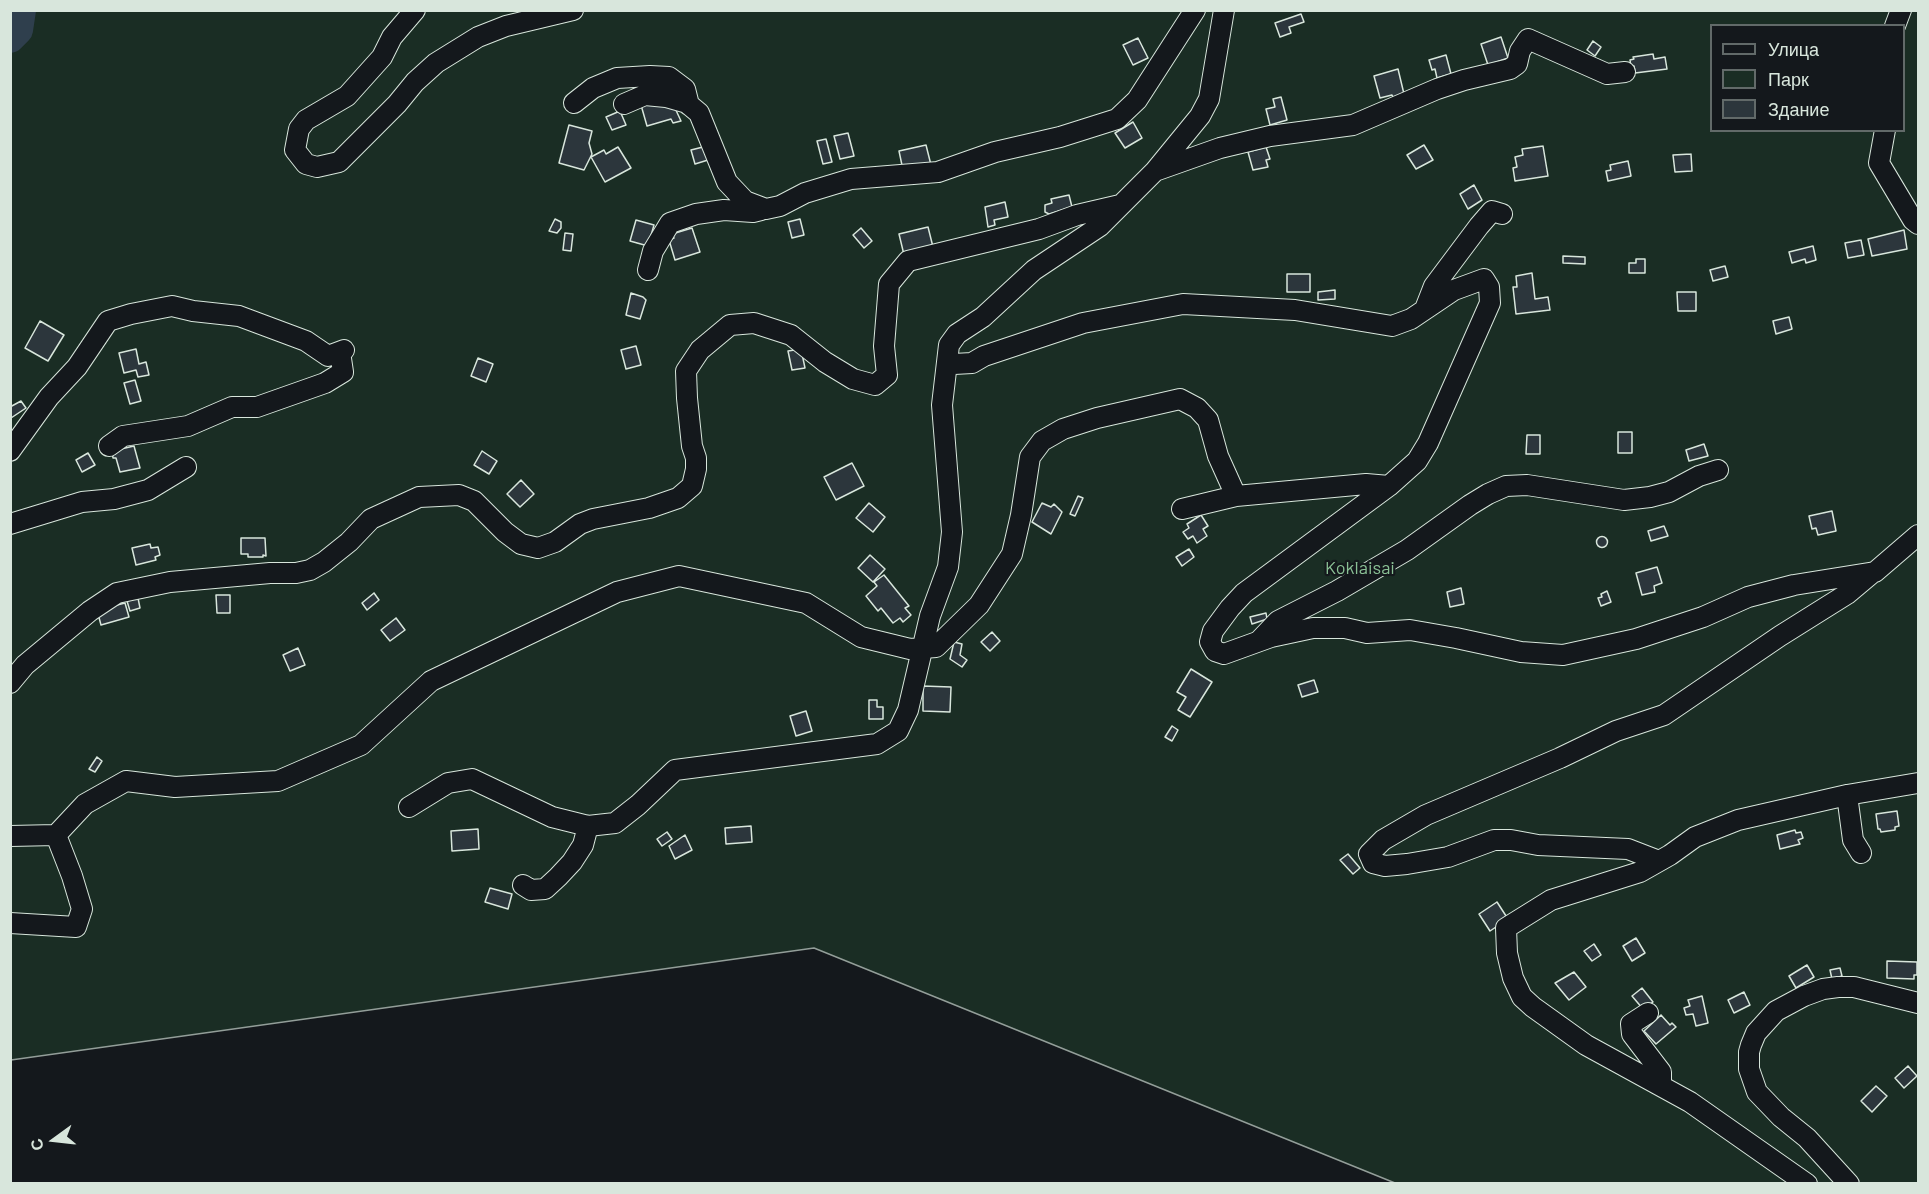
<!DOCTYPE html>
<html>
<head>
<meta charset="utf-8">
<style>
  body { margin:0 }
  #map { position:relative; width:1929px; height:1194px; overflow:hidden; background:#14181c; font-family:Barlow,sans-serif }
  canvas { display:block }
  .frame { position:absolute; inset:0; border:12px solid #d8e6dc; pointer-events:none }
  .legend { position:absolute; left:1710px; top:24px; width:195px; height:108px; box-sizing:border-box; background:#14181c; border:2px solid #626a69; margin:0; padding:8px 10px; list-style:none; font-size:18px; color:#d8e6dc }
  .legend li { display:flex; align-items:center; gap:12px; height:30px }
  .legend b { width:30px; border:2px solid #626a69 }
  .north { position:absolute; left:24px; top:1110px; width:60px; height:60px; -webkit-text-stroke:4px #14181c; paint-order:stroke; rotate:255deg; font-size:16px; font-weight:700; line-height:24px; text-align:center; color:#d8e6dc }
  .north::after { content:''; display:block; margin:auto; width:21px; height:27px; background:#d8e6dc; clip-path:polygon(50% 0,100% 100%,50% 72%,0 100%) }
</style>
</head>
<body>
<div id="map">
<canvas width="1929" height="1194"></canvas>
<div class="frame"></div>
<ul class="legend">
<li><b style="height:8px;background:#14181c"></b>Улица</li>
<li><b style="height:16px;background:#1a2d24"></b>Парк</li>
<li><b style="height:16px;background:#2c363c"></b>Здание</li>
</ul>
<div class="north">С</div>
</div>
<script>
const ctx = document.querySelector('canvas').getContext('2d');
ctx.lineJoin = 'round';
function fillPath(path, color) { ctx.fillStyle = color; ctx.fill(path, 'evenodd'); }
const shape = rows => new Path2D(rows.map(r => 'M' + r).join(''));
function stroke(path, color, width, dash) { ctx.strokeStyle = color; ctx.lineWidth = width; ctx.lineCap = dash ? 'butt' : 'round'; ctx.setLineDash(dash || []); ctx.stroke(path); }
function write(font, color, halo, rows, align = 'center') {
  ctx.font = font + ' Barlow,sans-serif'; ctx.lineWidth = 4.5; ctx.setLineDash([]); ctx.textBaseline = 'middle'; ctx.strokeStyle = halo; ctx.fillStyle = color; for (const [text, x, y, turn = 0] of rows) {
    ctx.save(); ctx.translate(x, y); ctx.rotate((+turn || 0) * Math.PI / 180); ctx.textAlign = isNaN(turn) ? turn : align; if (halo) ctx.strokeText(text, 0, 0); ctx.fillText(text, 0, 0); ctx.restore();
  }
}
const green = shape([
  [10,11,1918,11,1918,1183,1395,1183,814,948,11,1060,10,11],
  [1712,26,1904,26,1904,130,1712,130,1712,26]
]);
fillPath(green, '#1a2d24');
stroke(green, '#939e99', 1.5);
stroke(shape([
  [10,38,18,30,21,10]
]), '#2f3f4d', 30);
const building = shape([
  [1301,14,1304,22,1289,27,1291,33,1280,37,1275,23,1301,14],
  [1501,37,1508,58,1488,65,1481,44,1501,37],
  [1138,38,1148,58,1133,65,1123,45,1138,38],
  [1593,41,1601,47,1595,56,1587,50,1593,41],
  [1653,54,1654,59,1665,57,1667,69,1635,73,1634,66,1631,67,1630,60,1634,59,1633,57,1653,54],
  [1446,55,1451,74,1437,78,1435,69,1432,70,1429,60,1446,55],
  [1398,69,1404,94,1394,99,1392,95,1380,98,1374,76,1398,69],
  [1281,97,1287,120,1270,125,1266,109,1275,107,1273,99,1281,97],
  [655,101,657,106,668,103,674,106,681,121,673,123,671,119,647,126,641,105,655,101],
  [620,111,626,125,612,130,606,117,620,111],
  [1133,122,1142,138,1125,148,1115,133,1133,122],
  [569,125,592,131,589,143,592,154,584,170,559,163,569,125],
  [848,133,854,156,840,159,834,136,848,133],
  [826,139,832,162,823,164,817,141,826,139],
  [926,145,931,165,903,170,899,151,926,145],
  [1424,145,1433,160,1416,169,1407,155,1424,145],
  [1543,146,1548,176,1515,181,1513,168,1517,167,1515,157,1523,155,1522,149,1543,146],
  [618,147,631,168,605,182,591,157,604,150,606,154,618,147],
  [703,147,708,160,695,164,691,150,703,147],
  [1266,147,1270,159,1266,160,1268,167,1253,170,1248,152,1266,147],
  [1691,154,1692,171,1675,172,1673,155,1691,154],
  [1628,161,1631,176,1608,181,1606,171,1611,170,1610,165,1628,161],
  [1474,185,1482,200,1468,209,1460,194,1474,185],
  [1069,195,1072,207,1049,214,1045,212,1045,205,1052,203,1051,199,1069,195],
  [1005,202,1008,217,994,220,995,225,988,227,985,207,1005,202],
  [555,219,561,222,561,228,557,233,549,231,555,219],
  [800,219,804,235,792,238,788,222,800,219],
  [636,220,654,225,648,246,630,241,636,220],
  [928,227,933,247,905,259,899,234,928,227],
  [692,228,700,252,675,260,669,240,674,238,672,234,692,228],
  [861,228,872,241,864,248,853,235,861,228],
  [1904,230,1907,249,1872,256,1868,239,1904,230],
  [565,233,573,234,571,251,563,250,565,233],
  [1861,240,1864,255,1848,258,1845,243,1861,240],
  [1813,246,1816,260,1806,263,1805,259,1792,263,1789,252,1813,246],
  [1563,256,1585,257,1585,264,1563,263,1563,256],
  [1636,259,1645,259,1645,273,1629,273,1629,263,1636,263,1636,259],
  [1725,266,1728,277,1713,281,1710,270,1725,266],
  [1532,273,1535,299,1548,297,1550,310,1516,314,1513,287,1517,287,1516,276,1532,273],
  [1287,274,1310,274,1310,292,1287,292,1287,274],
  [1335,290,1335,299,1318,300,1318,292,1335,290],
  [1677,292,1696,292,1696,311,1678,311,1677,292],
  [631,293,643,297,646,300,640,319,626,315,631,293],
  [1789,317,1792,329,1776,334,1773,321,1789,317],
  [40,321,64,335,48,361,25,348,40,321],
  [636,346,641,365,626,369,621,350,636,346],
  [136,349,139,364,146,362,149,375,138,377,136,370,124,373,119,353,136,349],
  [801,349,805,368,792,370,788,351,801,349],
  [478,358,493,364,486,382,471,376,478,358],
  [135,380,141,401,130,404,124,383,135,380],
  [21,401,26,408,11,418,10,407,21,401],
  [1618,432,1632,432,1632,453,1618,453,1618,432],
  [1527,435,1540,435,1540,454,1526,454,1527,435],
  [1704,444,1708,456,1689,461,1686,450,1704,444],
  [134,446,140,468,120,472,116,458,113,458,112,451,134,446],
  [482,451,497,461,489,474,474,465,482,451],
  [88,453,95,465,82,472,76,460,88,453],
  [852,463,864,486,836,500,824,477,852,463],
  [521,480,534,494,520,507,507,494,521,480],
  [1078,496,1083,498,1075,516,1070,514,1078,496],
  [869,503,885,517,873,532,856,518,869,503],
  [1042,503,1051,507,1054,504,1062,512,1051,534,1032,522,1042,503],
  [1832,511,1836,531,1818,535,1816,528,1812,529,1809,516,1832,511],
  [1201,515,1208,526,1203,529,1207,536,1197,543,1193,536,1188,539,1183,532,1189,528,1187,524,1201,515],
  [1664,526,1668,536,1651,541,1648,531,1664,526],
  '1596.5 542a5.5 5.5 0 1 1 11 0a5.5 5.5 0 1 1-11 0Z',
  [241,538,265,538,266,556,263,555,263,557,248,557,248,554,241,554,241,538],
  [150,544,151,548,158,547,160,555,155,557,156,560,136,565,132,548,150,544],
  [1189,549,1194,557,1182,566,1176,557,1189,549],
  [870,555,885,569,873,582,858,568,870,555],
  [1657,567,1662,583,1654,586,1655,592,1642,595,1636,573,1657,567],
  [884,575,909,606,905,608,911,615,903,622,900,618,893,623,881,608,878,611,866,596,877,586,874,582,884,575],
  [1461,588,1464,604,1450,607,1447,592,1461,588],
  [1607,591,1611,602,1601,606,1598,598,1602,597,1601,594,1607,591],
  [374,593,379,600,367,610,362,603,374,593],
  [216,595,230,595,230,613,217,613,216,595],
  [138,598,140,608,130,611,127,601,138,598],
  [125,603,129,617,101,625,97,610,125,603],
  [1266,613,1267,619,1252,624,1250,617,1266,613],
  [396,618,405,630,390,641,381,630,396,618],
  [992,632,1000,641,990,651,981,642,992,632],
  [954,642,962,644,960,655,967,660,962,667,950,659,954,642],
  [298,648,305,665,290,671,283,655,298,648],
  [1191,669,1212,682,1190,717,1178,710,1186,697,1177,692,1191,669],
  [1314,680,1318,692,1302,697,1298,685,1314,680],
  [923,686,951,687,950,712,923,711,923,686],
  [869,700,877,700,877,707,883,707,883,719,869,719,869,700],
  [806,711,812,731,796,736,790,716,806,711],
  [1172,726,1178,730,1172,741,1165,737,1172,726],
  [97,757,102,761,95,772,89,769,97,757],
  [1897,811,1899,826,1895,827,1895,830,1881,832,1880,829,1878,829,1876,814,1897,811],
  [751,826,752,842,726,844,725,828,751,826],
  [478,829,479,849,452,851,451,831,478,829],
  [1795,830,1796,833,1801,832,1803,838,1798,840,1800,844,1780,849,1777,835,1795,830],
  [667,832,672,839,662,846,657,839,667,832],
  [685,835,692,850,675,859,669,846,685,835],
  [1348,854,1360,868,1353,874,1340,860,1348,854],
  [490,888,512,894,508,909,485,902,490,888],
  [1497,902,1508,919,1490,931,1479,914,1497,902],
  [1636,938,1645,953,1632,961,1623,946,1636,938],
  [1594,944,1601,955,1592,961,1584,951,1594,944],
  [1887,961,1917,962,1917,975,1914,975,1914,979,1887,978,1887,961],
  [1807,965,1814,977,1796,988,1789,976,1807,965],
  [1840,968,1842,976,1832,979,1830,970,1840,968],
  [1574,972,1586,987,1569,1000,1555,983,1574,972],
  [1642,988,1653,1002,1643,1009,1632,996,1642,988],
  [1744,992,1750,1005,1734,1013,1728,1000,1744,992],
  [1702,996,1708,1023,1696,1026,1693,1014,1686,1015,1684,1008,1690,1006,1688,1000,1702,996],
  [1661,1015,1670,1025,1672,1023,1676,1027,1656,1044,1644,1031,1661,1015],
  [1908,1066,1917,1076,1904,1088,1895,1078,1908,1066],
  [1876,1086,1887,1096,1872,1112,1861,1101,1876,1086]
]);
fillPath(building, '#2c363c');
stroke(building, '#d8e6dc', 1.5);
const minor = shape([
  [415,10,392,37,382,57,347,96,306,120,299,129,295,150,306,164,317,167,339,162,397,104,415,82,436,63,478,37,506,26,573,10],
  [1895,26,1901,10],
  [574,103,593,88,617,78,650,76,669,77,685,89,689,105],
  [624,104,645,95,666,97,687,103,699,113,727,182,745,201,766,209,780,206,805,193,851,179,938,172,995,152,1060,137,1117,119,1137,100,1195,10],
  [1885,130,1879,163,1913,220,1918,224],
  [1155,171,1220,148,1270,136,1353,125,1437,89,1464,80,1510,69,1517,64,1520,51,1528,39,1607,74,1625,72],
  [648,270,653,251,670,223,696,214,724,210,753,212,761,210],
  [1425,309,1434,286,1479,226,1492,211,1502,214],
  [947,362,954,364,972,363,984,356,1083,323,1183,304,1295,310,1392,326,1411,319,1454,290,1484,279,1489,287,1490,303,1428,443,1417,461,1389,486,1244,593,1230,608,1213,631,1210,642,1215,651,1224,654,1271,637,1313,628,1345,628,1367,633,1410,630,1456,638,1521,652,1563,655,1636,639,1703,617,1748,597,1794,585,1875,572,1918,535],
  [109,446,123,436,188,426,232,407,257,407,325,383,343,372,340,352],
  [10,451,49,397,77,367,108,321,131,314,172,306,193,311,239,316,306,341,328,356,344,350],
  [1182,509,1236,496,1366,484,1389,486],
  [10,524,82,502,114,499,148,490,186,467],
  [1259,641,1278,621,1337,591,1407,550,1470,505,1488,494,1506,486,1527,485,1624,500,1650,497,1669,492,1699,476,1718,470],
  [10,683,25,665,90,611,117,593,170,582,270,573,296,573,310,570,324,562,349,542,371,519,419,497,459,495,474,501,505,532,521,544,538,548,555,542,580,524,593,519,649,508,678,498,692,486,696,469,696,458,692,446,687,398,686,371,700,350,730,325,754,323,791,335,825,362,853,379,875,385,887,375,884,346,889,284,908,261,1039,229,1077,215,1120,205],
  [1847,795,1853,840,1861,853],
  [409,807,448,783,472,779,552,817,588,826,615,823,638,805,675,770,877,744,898,731,908,710,930,616,948,567,952,532,942,405,949,345,957,334,983,317,1034,270,1100,226,1155,171,1200,116,1209,99,1224,10],
  [10,836,56,835,85,804,126,781,175,787,278,781,361,745,431,681,617,592,679,576,806,603,861,637,910,649,936,647,979,605,1012,554,1021,515,1030,457,1042,441,1063,429,1097,418,1180,399,1197,408,1208,420,1218,456,1236,496],
  [1659,861,1628,849,1538,845,1511,840,1494,840,1448,857,1407,864,1385,866,1373,863,1369,854,1383,840,1426,815,1560,758,1616,731,1664,715,1780,636,1847,594,1872,573],
  [523,885,531,890,545,889,558,877,572,862,583,845,588,826],
  [10,923,76,927,82,909,72,876,56,835],
  [1648,1013,1631,1024,1632,1034,1661,1072,1661,1086],
  [1807,1184,1690,1102,1586,1045,1533,1007,1522,997,1513,978,1507,953,1506,928,1551,900,1640,872,1670,855,1695,837,1738,820,1847,795,1918,783],
  [1849,1184,1807,1138,1781,1117,1757,1092,1749,1069,1749,1052,1751,1045,1756,1033,1776,1011,1804,996,1823,989,1838,987,1854,987,1918,1003]
]);
stroke(minor, '#d8e6dc', 22);
stroke(minor, '#14181c', 20);
write('18px', '#8ac095', '#14181c', [
  ["Koklaisai",1360,568]
]);
</script>
</body>
</html>
